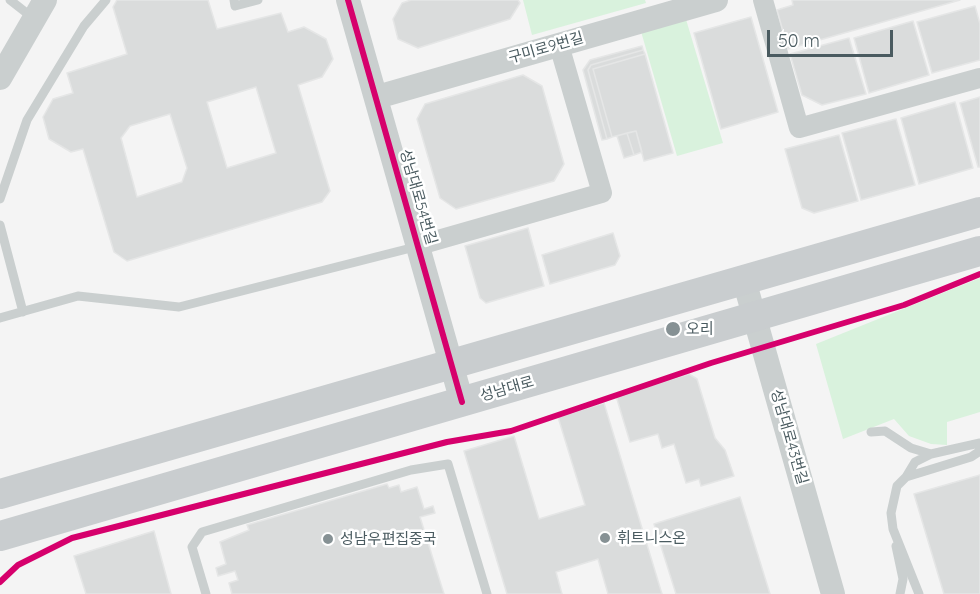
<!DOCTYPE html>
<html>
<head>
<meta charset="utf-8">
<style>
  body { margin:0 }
  #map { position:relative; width:980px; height:594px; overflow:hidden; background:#f4f4f4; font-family:Quicksand,sans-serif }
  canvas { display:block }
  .scale { position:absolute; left:767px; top:30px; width:126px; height:27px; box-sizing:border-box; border:3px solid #4a5b60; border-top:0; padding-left:8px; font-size:18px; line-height:21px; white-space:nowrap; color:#4a5b60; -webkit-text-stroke:4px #fff; paint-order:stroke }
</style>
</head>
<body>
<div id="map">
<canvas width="980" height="594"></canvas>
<div class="scale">50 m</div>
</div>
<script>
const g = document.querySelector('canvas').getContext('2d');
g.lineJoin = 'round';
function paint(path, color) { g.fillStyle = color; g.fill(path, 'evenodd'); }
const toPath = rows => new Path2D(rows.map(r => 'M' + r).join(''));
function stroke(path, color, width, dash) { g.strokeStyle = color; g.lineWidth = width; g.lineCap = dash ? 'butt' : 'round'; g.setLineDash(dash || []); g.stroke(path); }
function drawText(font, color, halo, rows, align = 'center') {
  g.font = font + ' Quicksand,"Noto Sans KR",sans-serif'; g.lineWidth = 5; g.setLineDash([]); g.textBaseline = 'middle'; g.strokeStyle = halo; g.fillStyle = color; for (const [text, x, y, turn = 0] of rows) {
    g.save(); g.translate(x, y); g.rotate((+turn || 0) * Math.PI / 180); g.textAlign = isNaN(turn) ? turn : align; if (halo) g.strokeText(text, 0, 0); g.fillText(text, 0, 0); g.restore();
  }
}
paint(toPath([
  [523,0,645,0,646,3,532,35],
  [685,16,723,143,677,156,640,28],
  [980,278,980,412,947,422,947,445,931,444,909,436,894,419,843,439,816,344]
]), '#d9f2dd');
const building = toPath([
  [117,0,208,0,217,29,281,13,288,32,304,27,326,39,333,59,322,77,298,85,330,191,322,202,127,261,114,252,83,149,71,152,49,139,43,117,53,99,73,93,67,73,127,54,113,7,117,0],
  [256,87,276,153,227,168,207,102,256,87],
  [170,114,187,168,182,182,137,197,121,138,130,126,170,114],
  [411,0,518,0,520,3,510,19,418,48,398,39,393,19,402,3,411,0],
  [792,0,960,0,788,49,777,10,793,5,792,0],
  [975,6,980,24,980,60,932,73,917,22,975,6],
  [751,17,778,112,721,129,694,33,751,17],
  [913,21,929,75,869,93,854,38,913,21],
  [849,38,866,94,822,105,802,95,790,54,849,38],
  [642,46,643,50,591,65,588,70,607,139,602,140,583,70,590,60,642,46],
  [643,50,645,54,593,69,612,137,607,139,588,70,591,65,643,50],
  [645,54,673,153,644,161,636,131,612,137,593,69,645,54],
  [523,75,542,86,564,164,554,181,456,209,440,198,417,119,425,104,523,75],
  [980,97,980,167,978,167,960,103,980,97],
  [955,102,973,168,919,184,901,118,955,102],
  [896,119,915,185,861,200,842,133,896,119],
  [636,131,642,152,634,155,627,133,636,131],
  [627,133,634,155,624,158,617,136,627,133],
  [839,135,858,201,814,213,802,208,785,149,839,135],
  [528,228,544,286,486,303,480,298,465,246,528,228],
  [613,233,620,256,615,265,550,284,542,255,613,233],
  [689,374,697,379,715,438,725,450,734,476,701,486,699,479,686,483,674,444,662,448,658,434,630,442,616,396,689,374],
  [604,403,662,594,608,594,598,559,556,572,562,594,507,594,464,451,514,436,539,519,585,505,558,417,604,403],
  [980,475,980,594,944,594,914,494,980,475],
  [387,484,389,488,399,485,401,492,417,487,424,509,433,506,435,513,420,517,444,594,232,594,229,583,238,580,235,571,218,576,216,568,226,564,220,542,249,530,247,525,387,484],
  [740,497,770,594,676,594,654,524,740,497],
  [154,531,171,594,86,594,74,556,154,531]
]);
paint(building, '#dadcdc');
stroke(building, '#e5e6e6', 1.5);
stroke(toPath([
  [10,0,33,18],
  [234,0,235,6,258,0],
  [0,199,27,120,84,26,106,0],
  [0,225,23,312],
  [0,318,78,296,179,307,415,247],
  [871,432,885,431,911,448,931,454,980,443],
  [906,477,915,462,931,454],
  [896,546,903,579,900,594],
  [206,594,192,547,202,532,411,470,448,464,487,594],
  [919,594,893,529,891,513,897,486,906,477,971,457,980,451]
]), '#cacfcf', 9);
stroke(toPath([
  [763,0,799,128,980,78],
  [420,245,602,193,559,45]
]), '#cacfcf', 20);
stroke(toPath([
  [348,0,462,402],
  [0,78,45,0],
  [377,97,716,0],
  [744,280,833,594]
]), '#cacfcf', 24);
stroke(toPath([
  [0,494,980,212],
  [0,536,980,251]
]), '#c9cdcf', 30);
stroke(toPath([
  [348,0,462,402],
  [0,582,18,565,72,538,447,442,511,431,711,363,904,305,980,274]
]), '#d6006c', 6);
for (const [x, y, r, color] of [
  [673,329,8,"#869194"],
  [605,538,6,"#869194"],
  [328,539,6,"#869194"]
]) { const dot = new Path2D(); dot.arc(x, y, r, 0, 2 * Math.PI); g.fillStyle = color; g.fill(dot); stroke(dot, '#fff', 2); }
drawText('15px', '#4a5b60', '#fff', [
  ["구미로9번길",546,48,-16],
  ["성남대로54번길",418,197,74],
  ["성남대로",507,389,-16],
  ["성남대로43번길",789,437,74]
]);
drawText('15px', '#4a5b60', '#fff', [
  ["오리",686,329],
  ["휘트니스온",617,538],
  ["성남우편집중국",340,539]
], 'left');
</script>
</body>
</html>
